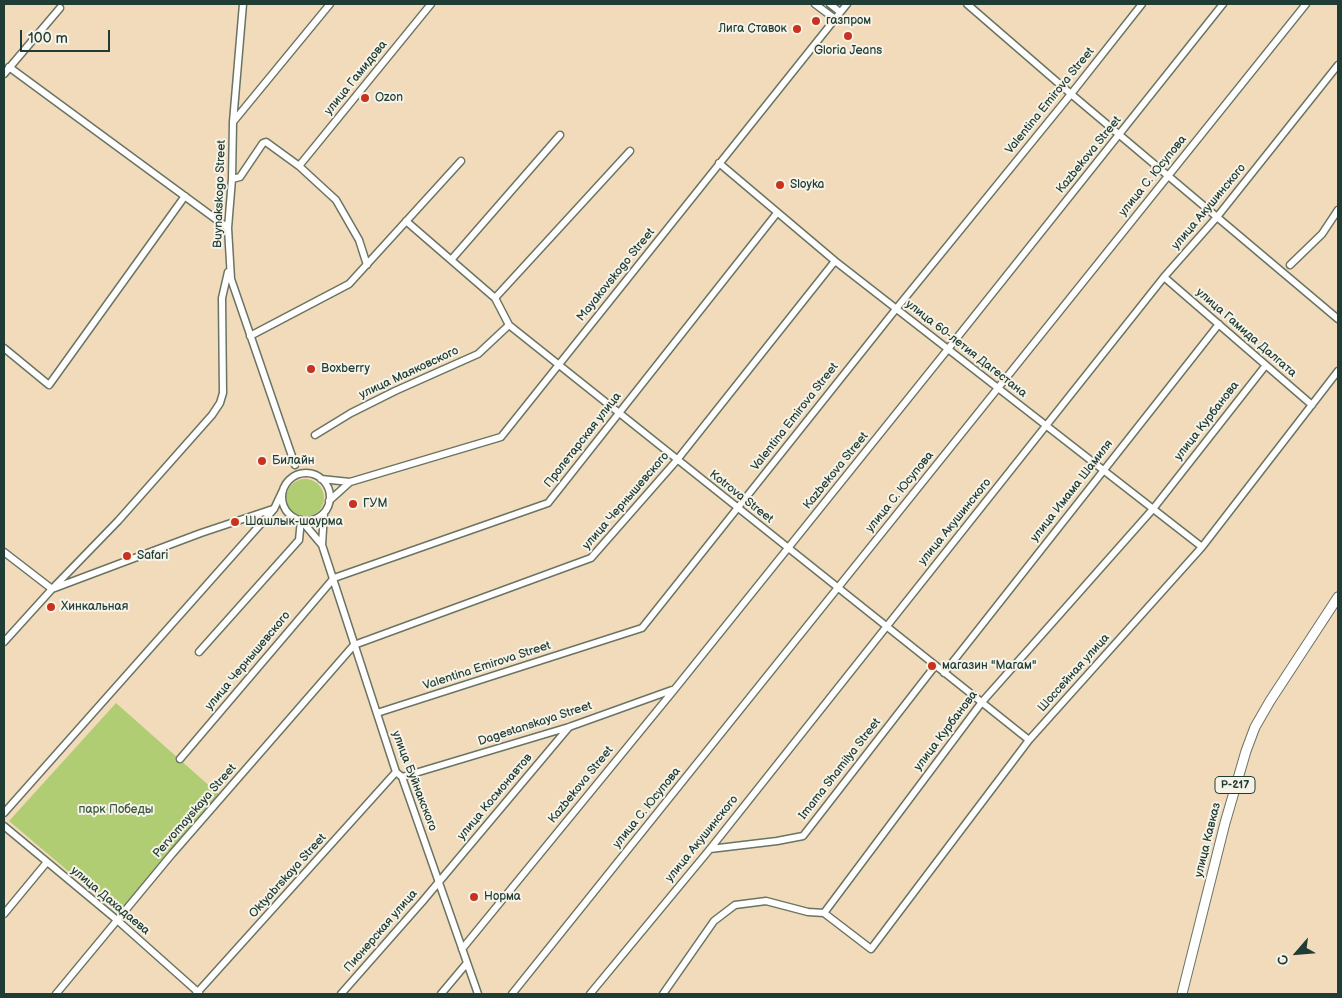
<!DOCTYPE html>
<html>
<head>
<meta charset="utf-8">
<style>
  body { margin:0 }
  #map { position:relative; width:1342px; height:998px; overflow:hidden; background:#f2dbbb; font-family:"Balsamiq Sans",sans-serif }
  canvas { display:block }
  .frame { position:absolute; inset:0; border:5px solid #1f3d34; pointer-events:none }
  .north { position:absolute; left:1272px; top:928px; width:50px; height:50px; -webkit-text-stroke:4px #f7f3e8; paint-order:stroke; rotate:243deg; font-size:14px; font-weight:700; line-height:20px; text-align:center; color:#1f3d34 }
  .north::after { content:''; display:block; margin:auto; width:18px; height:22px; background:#1f3d34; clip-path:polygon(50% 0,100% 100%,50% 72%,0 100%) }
  .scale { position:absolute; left:20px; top:30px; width:90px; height:22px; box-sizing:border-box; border:2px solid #1f3d34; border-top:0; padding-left:6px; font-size:15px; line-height:18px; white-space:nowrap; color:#1f3d34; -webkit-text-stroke:4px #f7f3e8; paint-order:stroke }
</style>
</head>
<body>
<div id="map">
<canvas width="1342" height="998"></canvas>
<div class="frame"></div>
<div class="north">С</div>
<div class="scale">100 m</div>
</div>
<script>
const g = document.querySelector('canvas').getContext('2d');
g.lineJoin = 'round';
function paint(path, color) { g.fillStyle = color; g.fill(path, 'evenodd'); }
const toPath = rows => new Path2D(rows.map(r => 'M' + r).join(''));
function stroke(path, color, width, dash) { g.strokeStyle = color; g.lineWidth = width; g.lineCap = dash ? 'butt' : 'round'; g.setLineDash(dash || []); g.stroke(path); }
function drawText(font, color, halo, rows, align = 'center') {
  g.font = font + ' "Balsamiq Sans",sans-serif'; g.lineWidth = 4; g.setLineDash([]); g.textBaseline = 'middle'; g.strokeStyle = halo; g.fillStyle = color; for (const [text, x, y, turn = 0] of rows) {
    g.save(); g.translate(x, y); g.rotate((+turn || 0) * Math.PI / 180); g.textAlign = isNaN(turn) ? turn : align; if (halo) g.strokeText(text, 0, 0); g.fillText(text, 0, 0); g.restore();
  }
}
paint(toPath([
  '286 498a19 19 0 1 1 38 0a19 19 0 1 1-38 0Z',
  [116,703,222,797,121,916,9,821]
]), '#b1cd74');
const minor = toPath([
  [243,4,233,122,232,179,228,228,231,279,295,465],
  [815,4,835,19],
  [830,4,840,12],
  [967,4,1071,94,1338,319],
  [9,67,228,228],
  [4,74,60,8],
  [233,122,330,4],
  [719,163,835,261,1202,547],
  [299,166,431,4],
  [232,179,240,177,263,143,266,142,299,166,336,200,359,240,367,265],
  [406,221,495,298,509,325,1029,740],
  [451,260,560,135],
  [1290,265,1322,234,1338,210],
  [1164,277,1312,405],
  [495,298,630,151],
  [250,336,349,284,461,161],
  [4,348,49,385,185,196],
  [315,435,351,413,395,391,478,354,509,325],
  '282 497a24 24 0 1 1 48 0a24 24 0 1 1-48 0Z',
  [321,479,350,482,329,501],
  [350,482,501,437,847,4],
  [301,520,322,545,396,772,402,777,478,994],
  [322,545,324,513],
  [4,552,52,589,118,521,212,415,220,403,223,393,222,298,228,272],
  [4,642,52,589,201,533,273,509],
  [199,652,299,540,301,520],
  [944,673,1219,324],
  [377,713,642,628,896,309,1071,94,1142,4],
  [180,759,334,578,548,503,777,213],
  [402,777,569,727,672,690],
  [4,813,274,509,283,490],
  [4,826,117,920,199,993],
  [710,849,777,841,803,836,935,666],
  [824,913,871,949,1029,740,1202,547,1338,371],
  [4,914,47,862],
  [462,949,674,690,948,349,1223,4],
  [56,994,172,854,354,645,591,558,677,460,835,261],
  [196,994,396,772],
  [341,994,422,902,569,727],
  [441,994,467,963],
  [512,994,1306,4],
  [590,994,710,849,1164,277,1217,217,1338,65],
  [663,994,714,921,735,905,766,901,808,912,824,913,982,702,1153,509,1266,365]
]);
const highway = toPath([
  [1182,994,1225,823,1246,751,1255,727,1270,701,1338,597]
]);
stroke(minor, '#697463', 9);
stroke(highway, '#697463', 11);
stroke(minor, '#fff', 6);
stroke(highway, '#fff', 9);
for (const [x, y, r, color] of [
  [816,21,5,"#c8321e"],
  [797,29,5,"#c8321e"],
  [848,36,5,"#c8321e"],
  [365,98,5,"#c8321e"],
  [780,185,5,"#c8321e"],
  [311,369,5,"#c8321e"],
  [262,461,5,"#c8321e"],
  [353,504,5,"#c8321e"],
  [235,522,5,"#c8321e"],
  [127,556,5,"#c8321e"],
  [51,607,5,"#c8321e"],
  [932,666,5,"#c8321e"],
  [474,897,5,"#c8321e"]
]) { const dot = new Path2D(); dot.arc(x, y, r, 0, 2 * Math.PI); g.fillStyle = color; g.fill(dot); stroke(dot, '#f7f3e8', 2); }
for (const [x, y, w] of [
  [1235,785,40]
]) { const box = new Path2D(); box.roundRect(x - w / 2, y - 8.5, w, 17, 4); g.fillStyle = '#f7f3e8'; g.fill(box); stroke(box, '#1f3d34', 1); }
drawText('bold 11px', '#1f3d34', null, [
  ["Р-217",1235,785]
]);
drawText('12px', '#1f3d34', '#f7f3e8', [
  ["газпром",826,21],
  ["Лига Ставок",787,29,"right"],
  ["Gloria Jeans",848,51,"center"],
  ["Ozon",375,98],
  ["Sloyka",790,185],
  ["Boxberry",321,369],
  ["Билайн",272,461],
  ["ГУМ",363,504],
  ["Шашлык-шаурма",245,522],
  ["Safari",137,556],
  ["Хинкальная",61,607],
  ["магазин \"Магам\"",942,666],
  ["Норма",484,897]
], 'left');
drawText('12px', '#1f3d34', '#f7f3e8', [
  ["улица Гамидова",356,78,-51],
  ["Valentina Emirova Street",1050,101,-51],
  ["Kazbekova Street",1089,155,-51],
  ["улица С. Юсупова",1153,176,-51],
  ["Buynakskogo Street",220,194,-88],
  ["улица Акушинского",1209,207,-50],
  ["Mayakovskogo Street",616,275,-51],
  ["улица Гамида Далгата",1246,333,41],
  ["улица 60-летия Дагестана",966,349,38],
  ["улица Маяковского",409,373,-25],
  ["Valentina Emirova Street",795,417,-52],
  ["улица Курбанова",1207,421,-52],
  ["Пролетарская улица",583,440,-52],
  ["Kazbekova Street",836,471,-51],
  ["улица Имама Шамиля",1072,491,-52],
  ["улица С. Юсупова",900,492,-51],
  ["Kotrova Street",741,497,38],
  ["улица Чернышевского",626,501,-49],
  ["улица Акушинского",955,522,-51],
  ["улица Чернышевского",248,661,-50],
  ["Valentina Emirova Street",487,666,-18],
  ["Шоссейная улица",1074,673,-48],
  ["Dagestanskaya Street",535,724,-18],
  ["улица Курбанова",946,731,-53],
  ["Imama Shamilya Street",840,769,-52],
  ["улица Буйнакского",414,781,69],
  ["Kazbekova Street",581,785,-51],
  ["улица Космонавтов",495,797,-50],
  ["улица С. Юсупова",647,808,-51],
  ["Pervomayskaya Street",195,811,-49],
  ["улица Акушинского",702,839,-51],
  ["улица Кавказ",1208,840,-76],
  ["Oktyabrskaya Street",288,876,-48],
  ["улица Дахадаева",110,901,40],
  ["Пионерская улица",381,931,-49]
]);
drawText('12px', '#3c5a41', '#f7f3e8', [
  ["парк Победы",116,810]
]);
</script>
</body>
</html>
